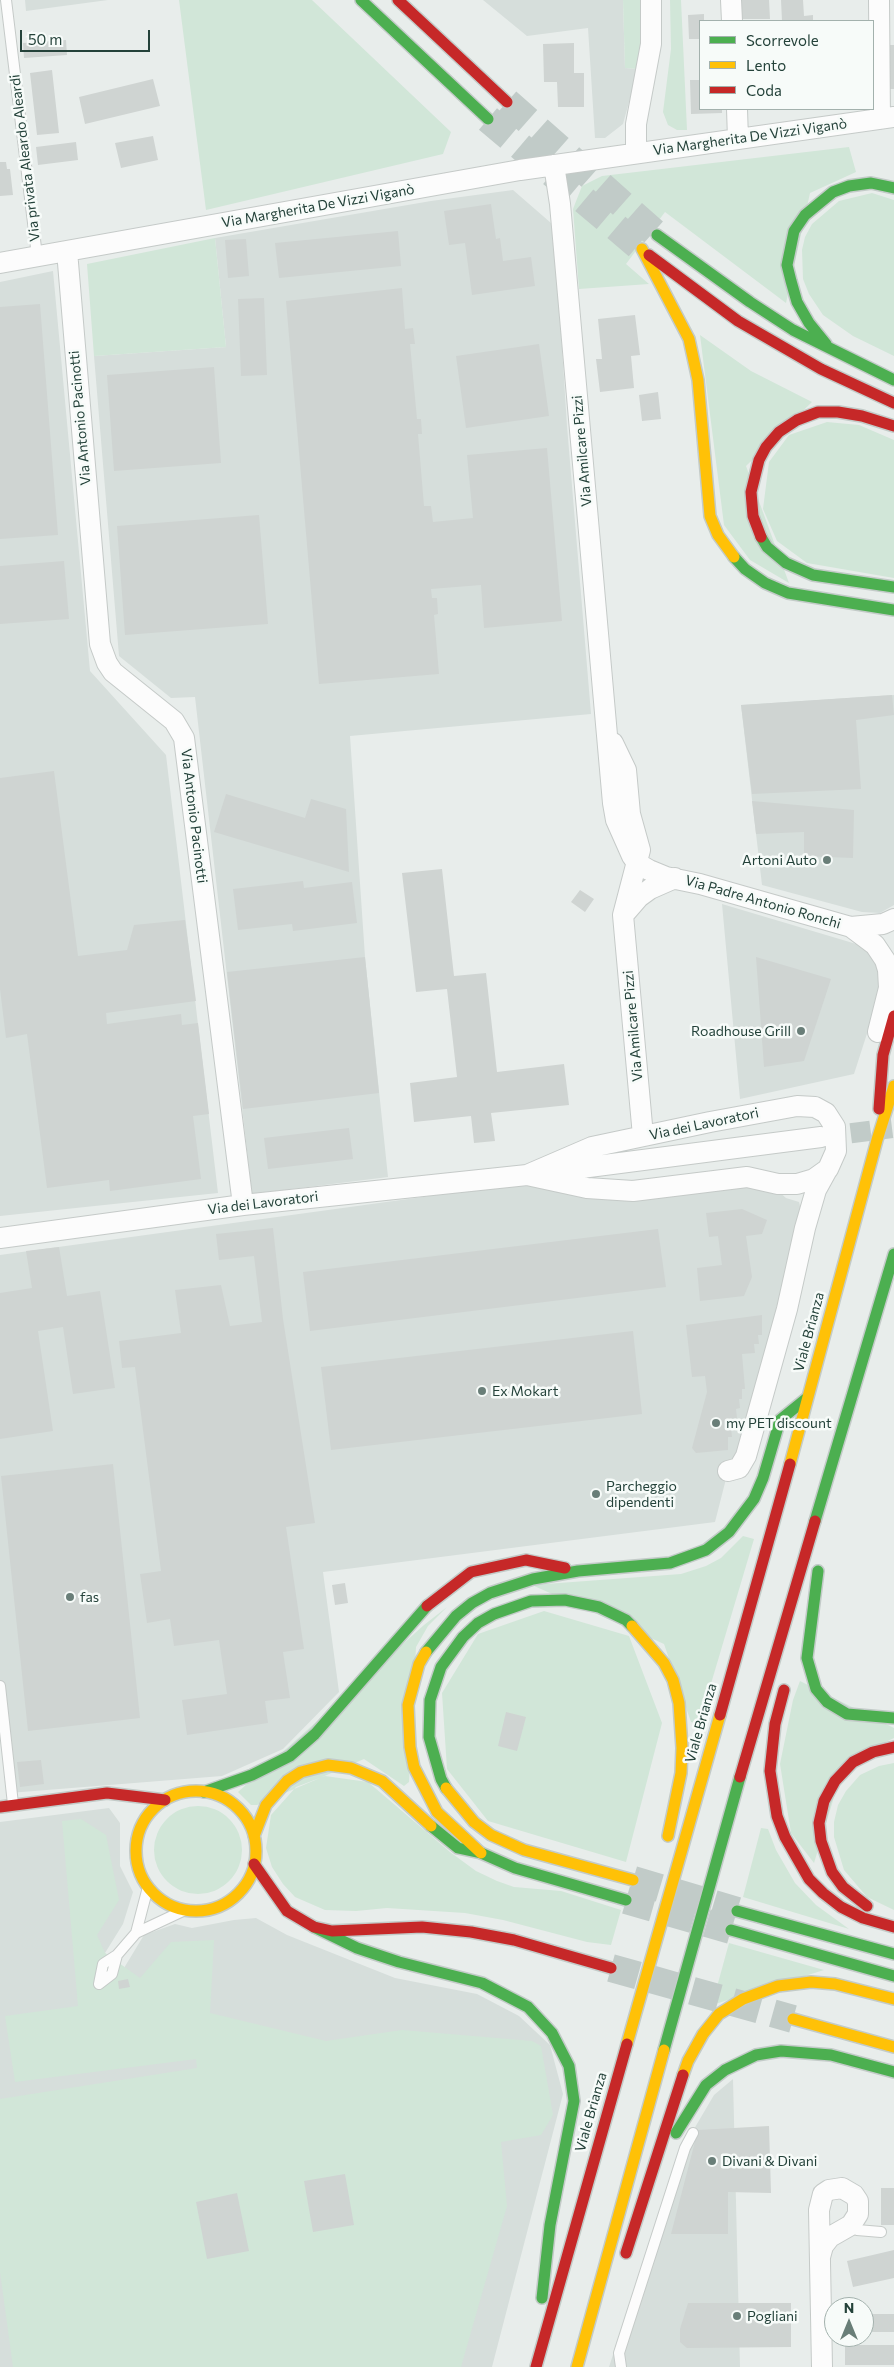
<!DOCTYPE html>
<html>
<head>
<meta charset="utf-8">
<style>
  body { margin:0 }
  #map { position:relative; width:894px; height:2367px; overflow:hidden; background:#e8edeb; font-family:Commissioner,sans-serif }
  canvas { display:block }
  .legend { position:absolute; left:699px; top:20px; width:175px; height:90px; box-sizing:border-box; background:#f7fbf9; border:1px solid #a3b1ad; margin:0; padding:6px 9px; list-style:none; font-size:15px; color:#24423a }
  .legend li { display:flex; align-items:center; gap:10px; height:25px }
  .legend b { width:25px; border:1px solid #a3b1ad }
  .north { position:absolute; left:824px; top:2297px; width:50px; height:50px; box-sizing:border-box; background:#f7fbf9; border:1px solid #a3b1ad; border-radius:50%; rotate:0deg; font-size:14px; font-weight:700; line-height:20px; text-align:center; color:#24423a }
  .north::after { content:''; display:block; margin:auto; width:18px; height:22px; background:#697e78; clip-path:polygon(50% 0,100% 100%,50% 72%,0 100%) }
  .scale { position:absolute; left:20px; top:30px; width:130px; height:22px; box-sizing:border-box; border:2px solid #24423a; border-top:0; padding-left:6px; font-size:15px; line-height:18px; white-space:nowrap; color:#24423a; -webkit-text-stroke:4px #f7fbf9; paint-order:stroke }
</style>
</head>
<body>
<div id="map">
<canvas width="894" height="2367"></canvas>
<ul class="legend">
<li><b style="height:6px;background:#4caf50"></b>Scorrevole</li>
<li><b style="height:6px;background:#ffc107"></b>Lento</li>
<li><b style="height:6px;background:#c62828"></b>Coda</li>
</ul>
<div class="north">N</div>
<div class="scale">50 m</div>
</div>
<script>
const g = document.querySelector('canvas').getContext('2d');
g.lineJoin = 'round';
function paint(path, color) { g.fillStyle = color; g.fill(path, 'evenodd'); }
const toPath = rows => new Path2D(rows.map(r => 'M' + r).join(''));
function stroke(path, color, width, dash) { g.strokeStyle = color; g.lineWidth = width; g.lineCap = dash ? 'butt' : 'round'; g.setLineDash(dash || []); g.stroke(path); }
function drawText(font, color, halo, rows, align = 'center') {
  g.font = font + ' Commissioner,sans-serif'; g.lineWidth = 5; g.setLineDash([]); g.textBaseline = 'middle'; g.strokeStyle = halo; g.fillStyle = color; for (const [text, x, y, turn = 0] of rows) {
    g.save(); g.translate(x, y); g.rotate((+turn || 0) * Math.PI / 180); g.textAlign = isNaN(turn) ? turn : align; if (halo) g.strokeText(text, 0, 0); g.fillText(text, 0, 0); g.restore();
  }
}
paint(toPath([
  [25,0,108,0,26,11],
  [483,0,623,0,625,68,638,69,623,124,605,138,595,138,588,28,527,36],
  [513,190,551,223,559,301,567,426,591,714,350,736,365,957,388,1177,252,1194,195,697,171,698,119,656,94,356,226,347,215,238,431,201],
  [53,271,90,671,166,755,218,1193,0,1216,0,282],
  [894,695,894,905,880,913,862,912,762,885,741,705],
  [722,904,863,946,878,965,882,987,854,1074,740,1099],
  [554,1179,586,1194,747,1181,775,1188,786,1198,799,1202,801,1210,783,1294,738,1456,728,1471,715,1522,323,1572,339,1692,283,1749,222,1776,9,1793,0,1725,0,1255],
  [109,1808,120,1823,120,1866,133,1892,123,1924,105,1953,124,1968,144,1935,175,1924,192,1928,234,1920,256,1918,287,1935,395,1978,477,1994,519,2016,550,2045,563,2094,492,2367,0,2367,0,1822],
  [733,2079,740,2367,609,2367,677,2158,714,2095]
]), '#d6dedb');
paint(toPath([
  [179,0,312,0,451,132,443,154,206,210],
  [623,0,645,0,645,41,638,69,625,68],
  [670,0,681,0,687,130,677,130,668,125,663,112,671,49],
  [849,147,856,172,810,193,786,303,665,212,626,264,649,284,579,289,573,209,582,186,602,176],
  [872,193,894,200,894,356,853,336,823,315,809,294,803,279,802,250,805,237,812,224,839,201],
  [215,238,226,347,94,356,87,264],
  [700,335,751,371,812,402,746,466,789,583,750,560,724,525],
  [827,422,859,425,894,440,894,578,807,563,777,541,763,509,769,462,789,435],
  [743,1536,754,1539,699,1724,691,1722,664,1644,532,1585,681,1574,706,1566,721,1558],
  [447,1607,428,1626,416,1647,409,1782,404,1786,364,1759,257,1805,251,1805,238,1792,424,1625],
  [544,1611,629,1636,662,1723,626,1862,488,1821,447,1769,442,1693,478,1634],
  [800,1681,894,1728,894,1738,845,1761,814,1863,791,1833,780,1764,793,1700],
  [894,1763,894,1910,867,1897,844,1870,834,1837,834,1822,838,1805,846,1791,860,1775,879,1766],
  [325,1776,368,1782,450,1852,476,1871,497,1881,514,1887,561,1891,621,1910,611,1945,587,1942,503,1920,465,1913,387,1908,356,1911,325,1910,295,1897,283,1884,272,1867,266,1848,271,1815,296,1787],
  '154 1850a44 44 0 1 1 88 0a44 44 0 1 1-88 0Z',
  [81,1819,106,1835,119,1900,97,1935,105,1953,140,1978,171,1942,214,1940,210,2013,326,2041,402,2030,532,2041,541,2046,553,2115,541,2135,501,2142,507,2206,461,2367,13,2367,0,2272,0,2099,197,2068,196,2059,15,2082,5,2016,78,2006,62,1821],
  [761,1828,768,1829,776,1850,795,1883,816,1905,849,1929,743,1897],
  [729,1943,824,1970,712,2005]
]), '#d1e6d8');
paint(toPath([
  [736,0,769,0,770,19,737,19],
  [781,0,803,0,804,16,813,15,813,21,782,21],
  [704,14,704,21,700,21,700,39,689,39,688,15],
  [66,40,67,55,24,58,23,43],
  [574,43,574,73,584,73,584,107,558,107,557,82,544,82,543,44],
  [884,45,894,45,894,89,886,89],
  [52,70,59,133,37,135,30,73],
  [153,79,160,106,85,124,79,97],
  [690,80,700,80,700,109,722,109,722,113,691,114],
  [153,136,158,160,121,168,115,143],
  [76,142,78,160,38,165,36,147],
  [0,162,6,162,7,169,10,169,13,195,0,196],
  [491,204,496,239,500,238,503,261,531,257,535,286,472,295,465,243,449,245,444,211],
  [398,231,401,266,279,278,275,243],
  [246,239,249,276,228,278,225,240],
  [402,288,405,329,413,328,415,344,410,344,417,419,421,419,422,434,418,434,424,506,431,506,433,522,473,518,467,455,547,448,562,621,484,628,481,585,431,589,432,598,437,598,438,614,434,615,439,674,319,684,286,301],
  [264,298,267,375,241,376,238,299],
  [40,304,58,535,0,539,0,307],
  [635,315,640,355,631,356,634,388,600,392,596,359,602,359,598,319],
  [539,344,549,416,466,428,456,356],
  [214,367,221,463,114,471,107,375],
  [658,392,661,419,642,421,639,395],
  [259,515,268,624,125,635,117,526],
  [64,561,69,619,0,624,0,566],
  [892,695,894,715,856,720,861,789,752,794,741,705],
  [54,771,78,956,127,950,134,925,185,920,196,1001,106,1013,107,1024,181,1014,182,1025,198,1023,209,1114,193,1116,201,1179,110,1191,109,1180,47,1188,27,1034,6,1038,0,989,0,778],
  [226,794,305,818,311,799,346,809,349,872,214,832],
  [752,801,854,810,853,858,804,856,804,832,756,834],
  [442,869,454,976,486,973,497,1072,564,1064,569,1105,491,1113,495,1141,474,1143,471,1116,414,1122,410,1083,457,1077,447,989,416,992,402,873],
  [303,881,304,888,352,882,357,923,293,931,292,924,238,930,233,889],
  [580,890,594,899,585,912,571,902],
  [365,957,379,1093,243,1109,227,972],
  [756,957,831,979,804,1061,764,1067],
  [349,1128,353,1159,268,1169,264,1138],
  [742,1209,767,1220,762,1234,746,1236,752,1277,744,1296,700,1301,697,1268,722,1265,718,1236,709,1237,706,1213],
  [273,1228,283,1319,315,1523,286,1527,304,1649,283,1652,290,1698,265,1701,268,1723,187,1735,182,1700,227,1694,219,1640,174,1646,170,1619,147,1623,140,1574,161,1571,135,1367,122,1368,119,1341,181,1333,175,1290,221,1285,230,1326,262,1322,254,1256,219,1260,216,1234],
  [658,1229,666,1287,310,1331,303,1272],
  [59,1247,67,1296,100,1291,115,1388,73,1394,63,1327,38,1331,53,1431,0,1439,0,1293,32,1288,26,1251],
  [762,1315,762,1335,758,1335,759,1344,754,1344,755,1353,742,1354,745,1389,742,1389,742,1399,739,1399,740,1408,736,1409,737,1418,733,1418,735,1427,731,1428,732,1437,728,1437,728,1450,696,1453,692,1448,707,1392,705,1376,692,1377,686,1325],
  [633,1331,642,1414,331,1450,321,1367],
  [113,1464,140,1718,28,1731,1,1476],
  [345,1583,348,1603,335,1605,332,1585],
  [506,1712,526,1717,517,1751,498,1746],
  [41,1760,44,1784,20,1787,17,1762],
  [128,1979,130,1987,119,1989,118,1981],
  [769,2126,771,2193,728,2192,728,2234,671,2234,698,2130],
  [345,2174,354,2225,313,2232,304,2181],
  [881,2188,894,2188,894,2225,881,2225],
  [237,2193,249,2251,207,2259,196,2202],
  [894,2250,894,2278,853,2287,847,2261],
  [688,2303,791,2303,791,2347,687,2348,680,2342,680,2329],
  [864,2314,894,2314,894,2332,864,2332],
  [845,2345,894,2345,894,2365,845,2365]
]), '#cfd4d2');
stroke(toPath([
  [821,1137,892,1128]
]), '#c1cbc8', 20, [20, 10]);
stroke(toPath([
  [611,1968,793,2019]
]), '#c1cbc8', 28, [28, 14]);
stroke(toPath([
  [507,102,657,235],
  [488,119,642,249],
  [633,1880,737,1911],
  [626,1900,731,1930]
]), '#c1cbc8', 28, [28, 14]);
const lane = toPath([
  [6,0,37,256],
  [0,1686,13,1804],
  [136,1933,185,1910],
  [99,1984,103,1964,117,1955,136,1933,148,1887],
  [99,1984,112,1974,117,1955],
  [851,2225,857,2230,881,2232],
  [621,2367,619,2353,685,2148,693,2133]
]);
const street = toPath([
  [731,0,732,21],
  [879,0,880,119],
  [737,109,738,139],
  [636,153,636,124,651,44,651,0],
  [554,165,560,204,613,803,616,820,632,856,637,863,649,870,666,877,700,884,851,927,875,945,885,960,888,970,889,988,878,1032],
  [67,251,100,644,107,663,113,672,174,721,184,738,243,1205],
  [0,263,520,170,894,117],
  [613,743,626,770,630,814,640,850,623,915,643,1136],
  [626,912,639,897,650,889,675,878],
  [851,927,883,924,894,919],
  [797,1106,815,1107,826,1113,835,1127,836,1151,828,1169,814,1179,797,1184,778,1184,747,1177,633,1191,587,1188,527,1175,592,1147,710,1122,797,1106],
  [0,1238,243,1205,527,1175,821,1137],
  [728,1471,739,1468,746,1456,787,1309,805,1228,816,1190,827,1170],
  [820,2257,823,2246,830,2237,851,2225,858,2214,858,2201,854,2195,842,2188,829,2190,823,2194,819,2210,822,2367]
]);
const fast = toPath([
  [361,0,488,119],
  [657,235,750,302,793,330,894,380],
  [826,344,809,323,797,302,791,281,787,265,794,231,805,215,833,192,849,186,871,183,894,188],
  [761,537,767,547,786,563,813,575,894,587],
  [734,557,745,569,765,583,788,593,894,610],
  [815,1521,894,1254],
  [818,1571,807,1658,816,1689,827,1702,847,1714,894,1718],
  [426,1652,456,1616,472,1603,490,1593,533,1579,578,1571,670,1563,706,1550,729,1532,754,1499,763,1478,780,1420,807,1398],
  [446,1788,441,1779,429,1737,430,1700,441,1667,463,1637,478,1623,494,1614,531,1601,565,1600,599,1607,626,1620,632,1626],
  [204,1792,252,1775,290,1756,315,1734,427,1606],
  [431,1826,458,1848,481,1853,515,1868,626,1900],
  [737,1911,894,1954],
  [314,1927,357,1948,399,1962,482,1983,528,2007,552,2033,569,2066,574,2101,550,2225,542,2298],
  [731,1930,894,1976],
  [664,2050,740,1777],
  [676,2133,706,2085,725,2070,756,2055,781,2051,831,2055,894,2072]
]);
const slow = toPath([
  [642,249,689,339,698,380,710,516,718,535,734,557],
  [790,1464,877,1140,894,1086],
  [632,1626,664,1663,673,1680,679,1703,682,1748,681,1773,668,1836],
  [426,1652,419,1664,408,1705,410,1747,414,1767,437,1812,481,1853],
  [446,1788,474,1822,491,1835,524,1850,633,1880],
  '136 1851a60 60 0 1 1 120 0a60 60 0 1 1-120 0Z',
  [254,1836,266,1805,287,1781,301,1772,328,1765,351,1768,382,1781,431,1826],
  [793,2019,894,2047],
  [627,2044,720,1715],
  [683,2075,688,2061,703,2034,719,2014,743,1999,778,1986,811,1982,835,1984,894,1999],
  [577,2367,664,2050]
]);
const jam = toPath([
  [398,0,507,102],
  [649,255,738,321,821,369,894,403],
  [761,537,753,516,751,492,759,460,766,447,779,432,797,420,818,412,838,412,862,416,894,426],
  [879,1109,883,1055,894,1016],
  [427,1606,471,1572,526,1560,565,1568],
  [784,1690,775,1724,770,1771,777,1816,785,1837,809,1879,823,1893,841,1907,863,1918,894,1927],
  [720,1715,790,1464],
  [740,1777,815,1521],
  [0,1807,107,1793,165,1800],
  [254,1864,287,1911,314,1927,332,1931,422,1927,471,1932,514,1940,611,1968],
  [867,1906,843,1887,832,1872,821,1841,819,1823,824,1801,835,1781,853,1762,873,1752,894,1747],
  [626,2253,683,2075],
  [536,2367,627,2044]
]);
stroke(lane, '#c5cac8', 12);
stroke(street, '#c5cac8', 22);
stroke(fast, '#c3cbc8', 14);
stroke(slow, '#c3cbc8', 14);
stroke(jam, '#c3cbc8', 14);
stroke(lane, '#fcfcfc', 10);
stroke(street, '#fcfcfc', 20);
stroke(fast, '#4caf50', 11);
stroke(slow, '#ffc107', 11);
stroke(jam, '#c62828', 11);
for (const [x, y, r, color] of [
  [827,860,5,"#697e78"],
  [801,1031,5,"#697e78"],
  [482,1391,5,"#697e78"],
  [716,1423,5,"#697e78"],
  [596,1494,5,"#697e78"],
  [70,1597,5,"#697e78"],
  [712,2161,5,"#697e78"],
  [737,2316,5,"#697e78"]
]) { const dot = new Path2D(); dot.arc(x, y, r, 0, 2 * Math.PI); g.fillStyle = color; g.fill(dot); stroke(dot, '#f7fbf9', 2); }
drawText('14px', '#24423a', '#f7fbf9', [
  ["Via Margherita De Vizzi Viganò",750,137,-8],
  ["Via privata Aleardo Aleardi",25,158,-97],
  ["Via Margherita De Vizzi Viganò",318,206,-10],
  ["Via Antonio Pacinotti",80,418,-95],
  ["Via Amilcare Pizzi",582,451,-95],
  ["Via Antonio Pacinotti",194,816,83],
  ["Via Padre Antonio Ronchi",763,902,16],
  ["Via Amilcare Pizzi",633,1026,-95],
  ["Via dei Lavoratori",704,1124,-12],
  ["Via dei Lavoratori",263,1203,-7],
  ["Viale Brianza",809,1332,-75],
  ["Viale Brianza",701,1723,-74],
  ["Viale Brianza",591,2112,-74]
]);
drawText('14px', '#24423a', '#f7fbf9', [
  ["Artoni Auto",817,860,"right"],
  ["Roadhouse Grill",791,1031,"right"],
  ["Ex Mokart",492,1391],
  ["my PET discount",726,1423],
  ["Parcheggio",606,1486],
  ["dipendenti",606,1502],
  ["fas",80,1597],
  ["Divani & Divani",722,2161],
  ["Pogliani",747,2316]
], 'left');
</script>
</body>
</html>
